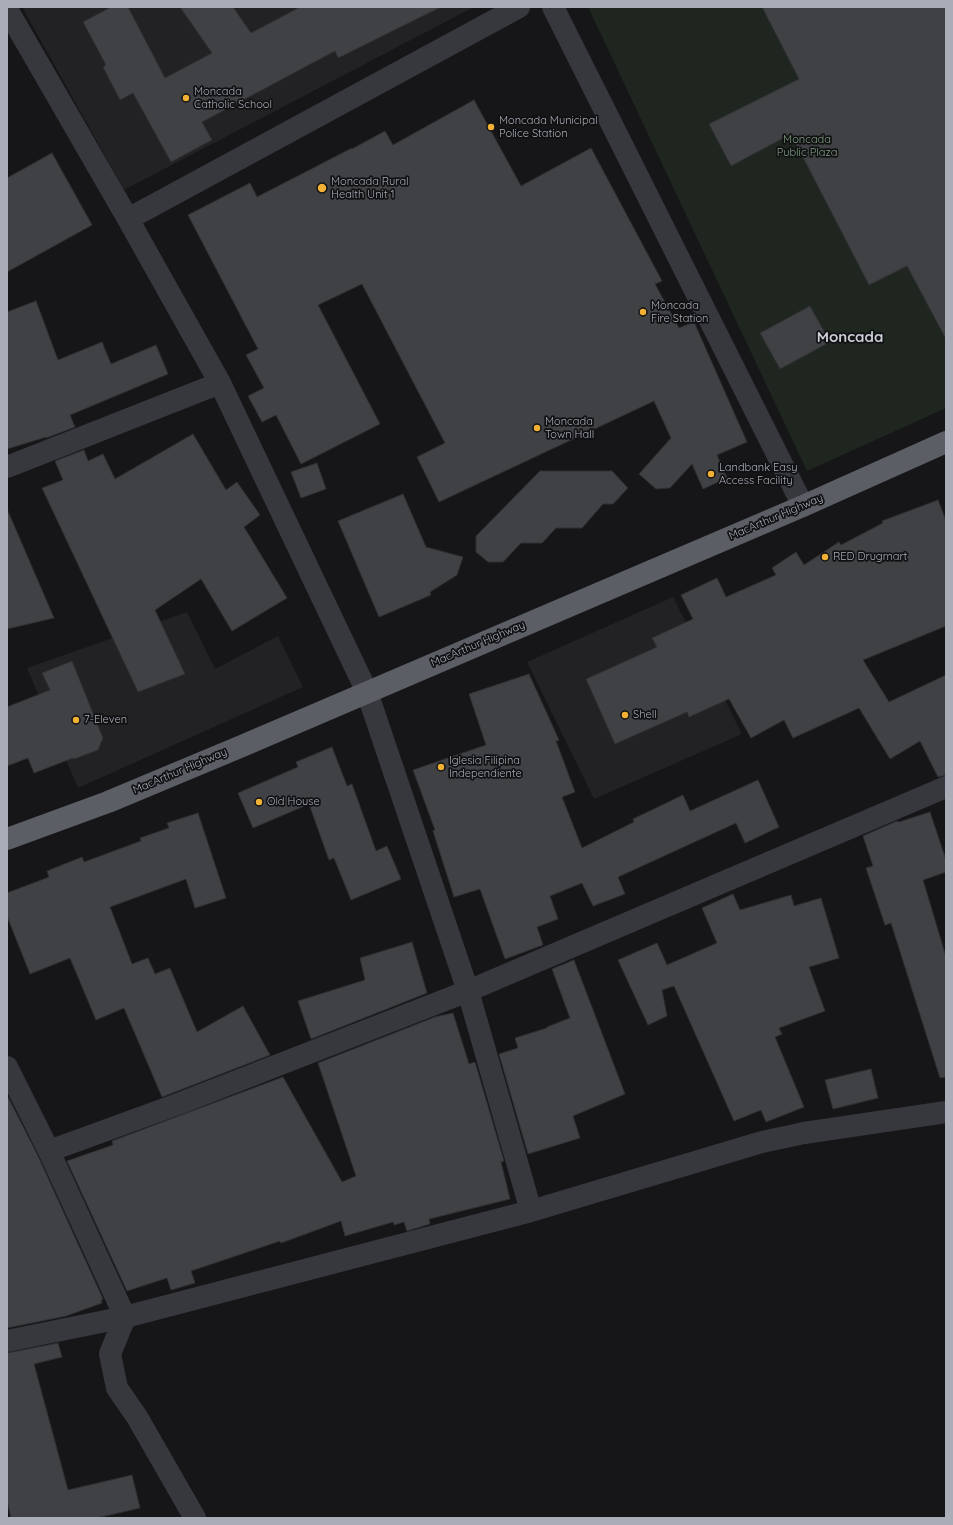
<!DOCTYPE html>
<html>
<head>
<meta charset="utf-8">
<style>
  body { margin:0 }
  #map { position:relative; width:953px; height:1525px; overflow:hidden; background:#161618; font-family:Quicksand,sans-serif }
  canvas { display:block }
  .frame { position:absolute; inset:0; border:8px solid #a8adb8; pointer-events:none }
</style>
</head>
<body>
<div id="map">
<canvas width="953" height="1525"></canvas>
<div class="frame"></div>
</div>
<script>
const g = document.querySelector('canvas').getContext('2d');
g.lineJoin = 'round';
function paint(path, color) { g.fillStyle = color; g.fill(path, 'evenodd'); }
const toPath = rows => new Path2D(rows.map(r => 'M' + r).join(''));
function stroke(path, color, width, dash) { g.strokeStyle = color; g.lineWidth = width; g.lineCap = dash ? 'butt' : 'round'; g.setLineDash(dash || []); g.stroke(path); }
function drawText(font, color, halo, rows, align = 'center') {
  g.font = font + ' Quicksand,sans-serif'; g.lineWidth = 3.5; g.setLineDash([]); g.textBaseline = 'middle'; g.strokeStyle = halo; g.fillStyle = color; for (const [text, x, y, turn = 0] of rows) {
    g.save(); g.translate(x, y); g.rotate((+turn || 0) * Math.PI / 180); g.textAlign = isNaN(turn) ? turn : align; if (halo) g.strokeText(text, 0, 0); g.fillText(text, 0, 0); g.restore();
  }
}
paint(toPath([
  [22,7,474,7,124,190],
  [673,597,742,734,594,799,527,662],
  [187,612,215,669,278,636,303,687,78,788,27,668]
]), '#222225');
paint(toPath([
  [588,7,946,7,946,408,807,471]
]), '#1e261f');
const building = toPath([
  [111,7,128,7,165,78,212,53,180,7,233,7,251,33,300,7,441,7,338,58,335,51,202,122,212,140,171,162,133,93,120,100,103,67,106,65,83,22,111,7],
  [762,7,946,7,946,339,907,266,869,285,791,134,731,166,709,124,799,79,762,7],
  [474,100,521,186,591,148,662,281,655,284,679,328,694,322,747,442,717,455,727,478,703,489,692,464,670,488,656,489,639,474,671,438,654,401,439,502,417,457,445,443,362,284,318,305,380,424,301,464,276,415,262,422,248,396,264,388,246,355,258,349,188,215,250,183,257,197,352,148,352,149,385,131,393,145,474,100],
  [52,153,92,225,7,272,7,178,52,153],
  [36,301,58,360,102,342,111,364,156,345,168,374,70,415,75,427,46,438,46,437,7,449,7,312,36,301],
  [810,306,830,342,780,369,760,333,810,306],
  [193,434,226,490,237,482,260,515,244,527,287,598,232,631,201,579,155,610,185,674,138,692,42,488,63,480,55,461,84,450,88,461,103,454,115,479,193,434],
  [317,463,326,489,301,498,291,472,317,463],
  [540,471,612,471,628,488,613,504,603,504,582,528,556,528,542,543,521,543,503,562,488,562,476,552,476,536,540,471],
  [403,494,426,547,463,557,457,575,430,592,431,595,379,617,338,521,403,494],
  [938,500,946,521,946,626,863,660,889,702,946,675,946,775,938,777,920,741,890,759,859,708,793,738,784,720,751,738,729,699,689,717,687,712,615,744,586,679,657,647,652,638,693,619,681,595,717,578,726,597,776,575,772,568,796,552,804,565,839,542,841,545,883,523,882,521,938,500],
  [7,509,54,618,7,629,7,509],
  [72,661,103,738,98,750,74,759,73,758,34,773,28,758,7,766,7,707,50,690,42,673,72,661],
  [529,674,559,740,556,741,575,792,562,797,582,848,634,822,633,819,683,795,690,811,758,780,779,827,745,843,736,823,618,877,625,894,593,906,582,883,550,896,558,919,537,927,543,945,505,959,480,889,454,897,433,831,435,830,413,770,486,745,469,694,529,674],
  [332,747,347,786,352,784,376,851,387,846,401,879,351,900,334,858,329,860,309,804,253,828,238,793,298,767,296,762,332,747],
  [930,812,946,860,946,872,923,880,946,957,946,1077,940,1078,891,923,885,925,866,868,873,866,863,836,897,821,899,822,930,812],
  [198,813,226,898,195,908,186,879,110,907,132,964,148,958,155,974,170,968,197,1032,243,1006,270,1055,162,1097,124,1008,96,1020,70,958,30,974,7,916,7,893,49,877,47,871,82,857,84,862,141,841,140,838,169,828,167,823,198,813],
  [733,894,740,910,791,895,794,906,821,898,839,958,809,967,825,1011,779,1028,782,1034,775,1037,804,1107,766,1122,761,1110,734,1121,674,986,662,990,667,1016,648,1025,618,960,657,943,667,965,717,943,702,908,733,894],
  [412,942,427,993,311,1039,298,1001,365,980,360,958,412,942],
  [574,960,625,1094,573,1116,580,1138,528,1154,499,1054,518,1048,515,1038,547,1028,547,1027,570,1018,552,969,574,960],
  [453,1013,469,1064,475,1062,504,1161,501,1162,510,1199,429,1219,430,1224,407,1231,404,1222,394,1225,393,1222,345,1236,341,1221,281,1243,280,1241,191,1271,195,1283,171,1290,167,1278,127,1291,67,1161,113,1145,112,1141,283,1077,342,1182,356,1176,318,1063,435,1017,453,1013],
  [871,1069,878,1098,833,1109,825,1080,871,1069],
  [7,1095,38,1156,103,1299,101,1300,102,1303,66,1316,7,1328,7,1095],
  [58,1343,62,1357,34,1364,68,1490,132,1475,140,1508,97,1518,11,1518,7,1501,7,1353,58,1343]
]);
paint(building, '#404145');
stroke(building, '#303034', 1);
stroke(toPath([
  [553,7,803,506],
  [128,219,519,7],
  [7,467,220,383],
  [7,1067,49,1151,125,1317,110,1354,117,1388,137,1417,195,1518],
  [49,1151,178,1104,468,991,946,787],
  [531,1211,762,1142,804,1133,946,1112],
  [7,1341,125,1317,531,1211,468,991,367,692]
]), '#37383d', 22);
stroke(toPath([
  [7,9,128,219,220,383,367,692]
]), '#37383d', 22);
stroke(toPath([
  [7,839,108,802,242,746,803,506,946,442]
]), '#5b5e65', 22);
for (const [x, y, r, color] of [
  [186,98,4,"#f2b134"],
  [491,127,4,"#f2b134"],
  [322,188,5,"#f2b134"],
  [643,312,4,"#f2b134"],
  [537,428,4,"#f2b134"],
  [711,474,4,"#f2b134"],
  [825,557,4,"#f2b134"],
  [625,715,4,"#f2b134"],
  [76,720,4,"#f2b134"],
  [441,767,4,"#f2b134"],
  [259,802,4,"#f2b134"]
]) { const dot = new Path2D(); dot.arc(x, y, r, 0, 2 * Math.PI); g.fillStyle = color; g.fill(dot); stroke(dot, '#111113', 1.5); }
drawText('11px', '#a8adb8', '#111113', [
  ["Moncada",194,92],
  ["Catholic School",194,105],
  ["Moncada Municipal",499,121],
  ["Police Station",499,134],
  ["Moncada Rural",331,182],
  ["Health Unit 1",331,195],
  ["Moncada",651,306],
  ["Fire Station",651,319],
  ["Moncada",545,422],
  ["Town Hall",545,435],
  ["Landbank Easy",719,468],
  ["Access Facility",719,481],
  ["RED Drugmart",833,557],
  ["Shell",633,715],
  ["7-Eleven",84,720],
  ["Iglesia Filipina",449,761],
  ["Independiente",449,774],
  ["Old House",267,802]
], 'left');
drawText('11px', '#7fa381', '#111113', [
  ["Moncada",807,140],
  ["Public Plaza",807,153]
]);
drawText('11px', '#a8adb8', '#111113', [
  ["MacArthur Highway",776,517,-23],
  ["MacArthur Highway",478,644,-23],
  ["MacArthur Highway",180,771,-23]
]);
drawText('bold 15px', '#c9ccd4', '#111113', [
  ["Moncada",850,337]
]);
</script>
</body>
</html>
